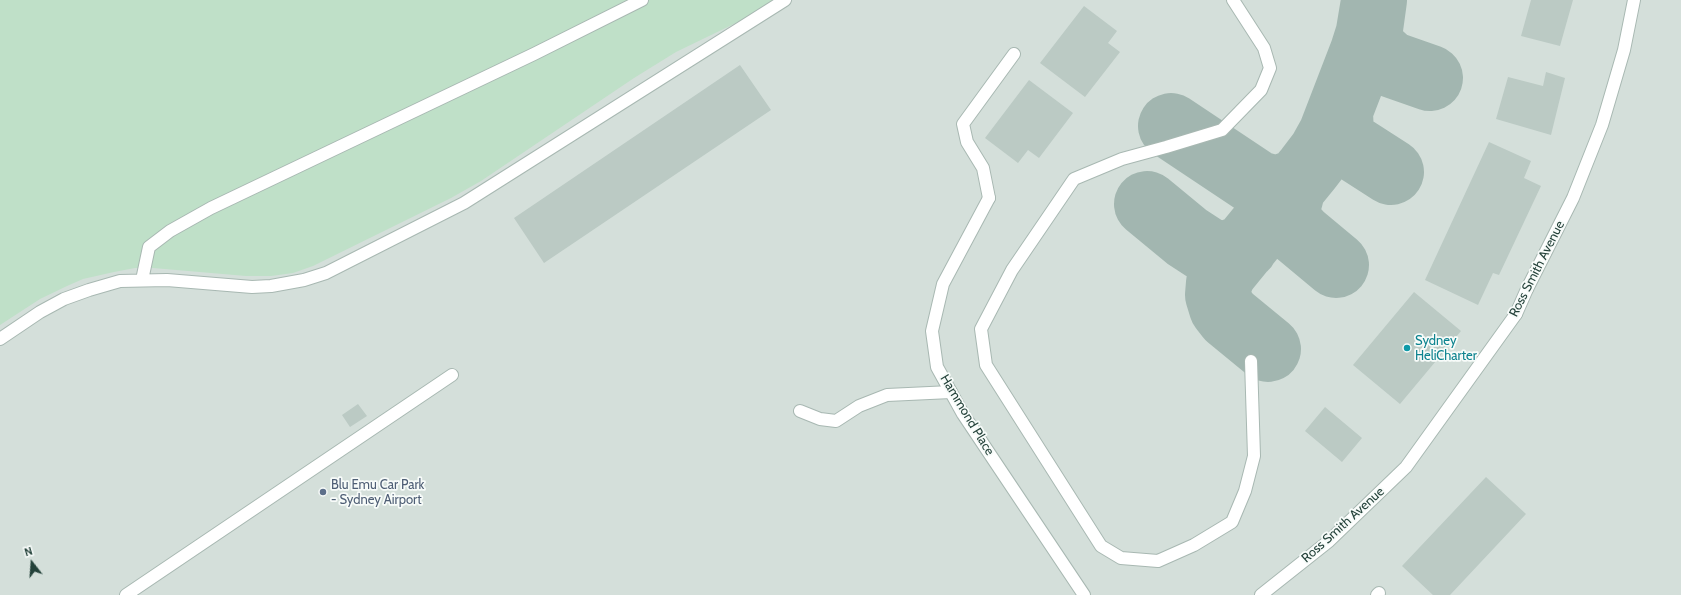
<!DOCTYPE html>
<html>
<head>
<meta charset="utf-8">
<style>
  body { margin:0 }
  #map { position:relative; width:1681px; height:595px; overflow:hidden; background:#e6efeb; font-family:Cabin,sans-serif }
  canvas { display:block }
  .north { position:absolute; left:12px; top:543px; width:40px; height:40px; -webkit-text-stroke:3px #f7fbf9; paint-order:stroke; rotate:343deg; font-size:11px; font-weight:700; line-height:16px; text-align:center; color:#24423a }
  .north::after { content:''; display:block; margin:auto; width:14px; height:18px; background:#24423a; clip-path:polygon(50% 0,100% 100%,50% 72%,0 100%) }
</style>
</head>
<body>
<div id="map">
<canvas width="1681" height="595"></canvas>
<div class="north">N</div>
</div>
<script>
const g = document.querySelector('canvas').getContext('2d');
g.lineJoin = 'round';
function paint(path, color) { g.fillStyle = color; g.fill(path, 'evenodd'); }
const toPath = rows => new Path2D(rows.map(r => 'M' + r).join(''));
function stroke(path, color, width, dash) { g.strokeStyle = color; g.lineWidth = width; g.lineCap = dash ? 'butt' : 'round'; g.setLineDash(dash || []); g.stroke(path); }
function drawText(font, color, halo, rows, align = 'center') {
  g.font = font + ' Cabin,sans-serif'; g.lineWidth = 3.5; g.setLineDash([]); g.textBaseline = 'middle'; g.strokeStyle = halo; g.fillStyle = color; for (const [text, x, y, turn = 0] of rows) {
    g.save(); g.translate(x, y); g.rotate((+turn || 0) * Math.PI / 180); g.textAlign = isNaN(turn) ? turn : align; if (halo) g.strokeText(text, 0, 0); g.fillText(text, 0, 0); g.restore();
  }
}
paint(toPath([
  [0,0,1681,0,1681,595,0,595]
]), '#d4dfda');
paint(toPath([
  [0,0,779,0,738,22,676,52,634,78,481,181,451,198,313,266,293,273,271,276,246,276,153,268,135,268,114,272,83,279,67,286,40,299,0,325]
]), '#bfe0c8');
stroke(toPath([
  [1373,7,1369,31,1373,47,1379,54,1390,64,1430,78],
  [1340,114,1341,132,1344,139,1349,145,1391,172],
  [1171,126,1258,184,1277,189,1298,181],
  [1293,187,1288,206,1288,214,1292,226,1300,235,1336,265],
  [1147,204,1187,237,1210,252,1219,254,1228,253,1245,247],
  [1268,349,1229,317,1222,308,1218,295,1219,283,1224,272,1308,169,1321,152,1331,134,1363,51,1370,29,1374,0]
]), '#a2b6b0', 66);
paint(toPath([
  [1531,0,1573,0,1560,46,1521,36],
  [1084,6,1117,31,1108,43,1120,52,1085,97,1040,63],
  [740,65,771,110,544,263,514,218],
  [1546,72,1565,78,1551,135,1496,119,1508,77,1543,86],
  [1029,80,1073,113,1039,158,1028,150,1018,163,985,138],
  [1489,142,1531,161,1524,178,1541,186,1499,275,1493,273,1478,305,1425,280],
  [1414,292,1461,331,1400,404,1353,365],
  [358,404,367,416,350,427,342,415],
  [1325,407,1362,438,1342,462,1305,431],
  [1486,477,1526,514,1450,595,1433,595,1402,566]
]), '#bbcac4');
const lane = toPath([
  [1233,0,1264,48,1270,68,1261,90,1222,130,1166,147,1122,159,1074,179,1012,270,981,329,986,365,1101,546,1121,558,1158,561,1194,545,1232,522,1245,491,1254,456,1251,361],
  [989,198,983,168,967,142,963,124,1014,54],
  [142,280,149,247,170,231,211,208,534,54,642,0],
  [1527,289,1573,198,1602,125,1624,50,1634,0],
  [0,339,40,312,64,299,89,290,120,281,167,280,252,287,271,286,304,280,326,273,464,203,785,0],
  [800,411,820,419,836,421,859,406,887,395,951,392],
  [126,595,452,375],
  [1261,595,1329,541,1406,467,1516,314],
  [1377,595,1379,593]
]);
const street = toPath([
  [989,198,943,284,932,331,937,367,963,414,1084,595],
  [1516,314,1527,289]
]);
stroke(lane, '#a8b8b2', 14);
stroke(street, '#a8b8b2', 14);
stroke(lane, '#fff', 12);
stroke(street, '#fff', 12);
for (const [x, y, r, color] of [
  [1407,348,4,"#0f9aa8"],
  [323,492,4,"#5c6f8a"]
]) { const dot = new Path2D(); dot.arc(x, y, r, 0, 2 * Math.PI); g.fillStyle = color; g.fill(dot); stroke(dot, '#f7fbf9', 1.5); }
drawText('13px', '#24423a', '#f7fbf9', [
  ["Ross Smith Avenue",1537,269,-63],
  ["Hammond Place",967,415,59],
  ["Ross Smith Avenue",1343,525,-42]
]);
drawText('13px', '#0d838f', '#f7fbf9', [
  ["Sydney",1415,341],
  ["HeliCharter",1415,356]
], 'left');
drawText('13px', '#4e5e75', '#f7fbf9', [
  ["Blu Emu Car Park",331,485],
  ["- Sydney Airport",331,500]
], 'left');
</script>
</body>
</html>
